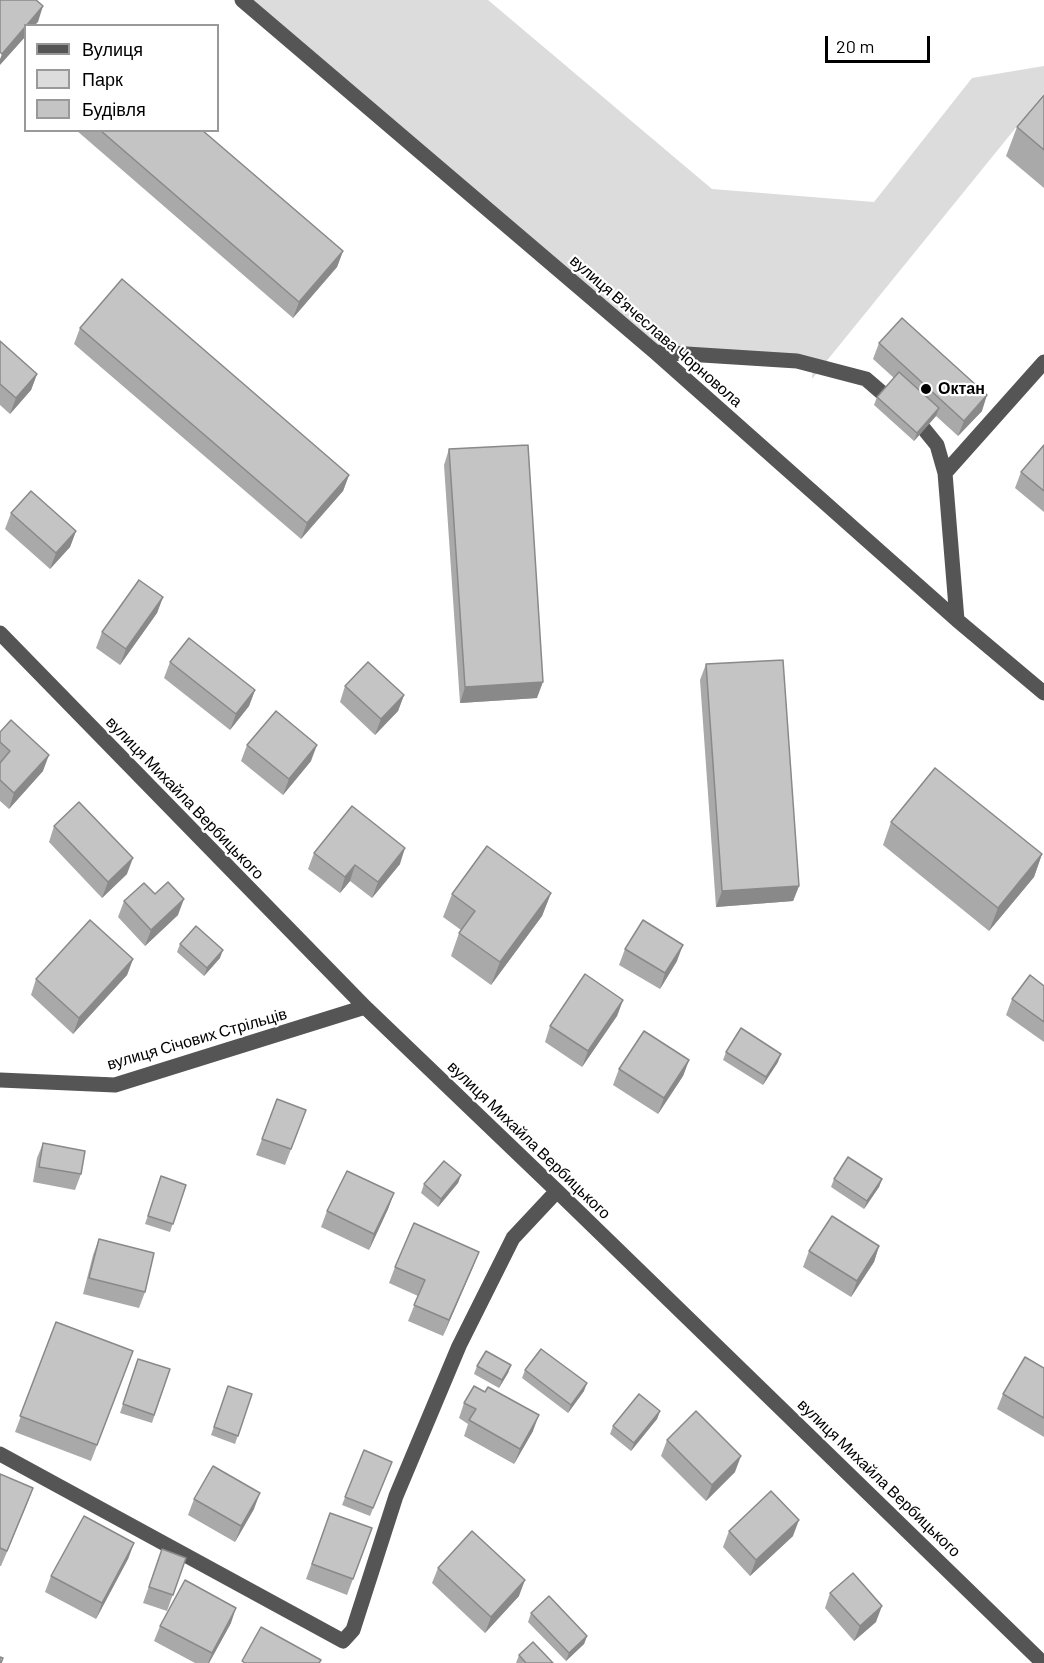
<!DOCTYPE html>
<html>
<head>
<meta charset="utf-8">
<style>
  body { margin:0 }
  #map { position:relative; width:1044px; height:1663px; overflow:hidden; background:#fff; font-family:Barlow,sans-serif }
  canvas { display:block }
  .legend { position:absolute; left:24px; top:24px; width:195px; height:108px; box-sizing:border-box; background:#fff; border:2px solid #999; margin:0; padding:8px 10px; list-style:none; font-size:18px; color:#000 }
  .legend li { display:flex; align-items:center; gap:12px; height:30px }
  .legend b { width:30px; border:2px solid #999 }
  .scale { position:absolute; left:825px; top:36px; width:105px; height:27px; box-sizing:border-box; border:3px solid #000; border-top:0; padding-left:8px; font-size:18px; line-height:21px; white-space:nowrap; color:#000; -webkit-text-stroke:4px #fff; paint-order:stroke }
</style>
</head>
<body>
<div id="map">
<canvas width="1044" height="1663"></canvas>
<ul class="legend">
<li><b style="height:8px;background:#555"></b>Вулиця</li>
<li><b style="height:16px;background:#dcdcdc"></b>Парк</li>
<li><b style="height:16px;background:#c4c4c4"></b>Будівля</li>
</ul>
<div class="scale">20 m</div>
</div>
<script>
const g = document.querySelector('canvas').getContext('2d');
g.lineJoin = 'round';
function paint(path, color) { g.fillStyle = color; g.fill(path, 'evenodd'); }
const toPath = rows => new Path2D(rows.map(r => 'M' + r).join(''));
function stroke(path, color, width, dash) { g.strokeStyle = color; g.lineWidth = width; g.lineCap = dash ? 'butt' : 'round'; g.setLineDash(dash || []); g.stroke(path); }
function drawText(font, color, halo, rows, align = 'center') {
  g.font = font + ' Barlow,sans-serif'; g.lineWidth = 4.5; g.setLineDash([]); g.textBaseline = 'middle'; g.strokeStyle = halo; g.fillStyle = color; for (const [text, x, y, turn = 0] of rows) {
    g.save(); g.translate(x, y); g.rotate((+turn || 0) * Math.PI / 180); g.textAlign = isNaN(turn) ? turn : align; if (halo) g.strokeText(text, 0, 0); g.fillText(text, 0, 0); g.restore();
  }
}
paint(toPath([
  [242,0,488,0,712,189,874,202,972,78,1044,66,1044,93,812,379,813,365,655,352]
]), '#dcdcdc');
stroke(toPath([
  [242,0,655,352,957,620,1044,693],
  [655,352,797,361,866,379,924,429,937,445,945,473,957,620],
  [945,473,1044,362],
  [0,633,365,1007,557,1191,1043,1663],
  [0,1080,115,1085,365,1007],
  [0,1454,343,1641,353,1630,396,1496,459,1346,513,1238,557,1191]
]), '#555', 15);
paint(toPath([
  [1044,95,1044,188,1006,156,1017,127],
  [76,130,202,130,343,251,337,267,293,318],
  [80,328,349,475,343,491,301,539,74,344],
  [0,341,37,374,31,390,10,414,0,405],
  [879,343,982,411,958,436,936,416,914,441,874,405,877,397,894,378,873,359],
  [1044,445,1044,512,1015,488,1021,472],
  [449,449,537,698,460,703,444,465],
  [11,513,76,531,70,547,50,569,5,529],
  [163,597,157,613,120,665,96,648,102,632],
  [170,662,255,690,249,706,230,730,164,678],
  [706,664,799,886,793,901,716,907,700,680],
  [345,686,404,695,398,711,375,735,340,702],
  [0,732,43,771,9,809,0,801],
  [247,745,311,761,283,795,241,761],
  [891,822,1042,854,1034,877,989,931,883,845],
  [54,826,127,874,102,898,49,842],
  [314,853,400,864,372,898,350,881,340,893,308,869],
  [551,893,542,916,491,985,451,956,459,933,461,930,443,917,452,894],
  [155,894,178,915,145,946,118,917,124,901],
  [180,944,220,958,204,976,177,952],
  [625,949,677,961,660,989,619,965],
  [133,959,127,975,73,1034,31,995,36,979],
  [1044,986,1044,1042,1006,1015,1012,999],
  [623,1000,617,1016,582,1067,545,1042,550,1026],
  [726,1052,778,1062,763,1085,723,1060],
  [689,1060,683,1076,658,1114,613,1085,619,1069],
  [277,1099,306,1110,285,1165,256,1155],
  [43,1143,81,1174,75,1190,33,1182,37,1158],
  [461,1175,458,1183,438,1207,421,1193,424,1184],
  [161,1176,186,1185,170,1232,145,1224],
  [834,1179,882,1179,879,1187,864,1209,831,1187],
  [394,1193,388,1209,369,1250,321,1227,327,1211],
  [99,1239,145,1292,139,1308,83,1294,93,1255],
  [879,1246,874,1262,851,1297,803,1267,809,1251],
  [479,1252,473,1267,443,1336,408,1321,418,1296,389,1283,395,1267],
  [56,1322,133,1351,91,1461,15,1432],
  [138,1359,170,1369,152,1423,120,1413],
  [511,1365,508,1373,499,1388,474,1374,477,1366],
  [1044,1368,1044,1437,997,1409,1003,1394],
  [525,1370,584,1391,568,1413,522,1378],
  [228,1386,252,1394,235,1444,211,1435],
  [464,1403,533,1431,514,1464,464,1436,468,1424,459,1418],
  [660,1411,657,1419,631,1451,610,1434,613,1426],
  [667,1440,735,1472,706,1501,661,1456],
  [364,1450,392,1462,370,1516,342,1505],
  [0,1474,33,1488,1,1566,0,1566],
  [194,1499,254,1509,235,1542,188,1515],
  [330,1513,372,1528,347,1595,306,1579],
  [729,1531,793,1536,750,1576,723,1547],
  [134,1543,128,1559,96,1619,45,1592,51,1576],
  [162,1549,186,1558,167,1611,143,1603],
  [438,1568,519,1596,485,1633,432,1583],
  [830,1593,876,1622,854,1641,825,1608],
  [531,1613,587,1636,584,1644,566,1661,528,1622],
  [231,1623,209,1663,195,1663,154,1641,160,1626],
  [519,1655,553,1663,516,1663]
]), '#a9a9a9');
paint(toPath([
  [43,6,38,22,34,26,26,26],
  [26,26,26,36,0,65,0,59,2,54],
  [343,251,337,267,293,318,299,302],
  [37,374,31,390,10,414,16,398],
  [987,395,982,411,958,436,964,421],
  [939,408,936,416,914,441,917,433],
  [349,475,343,491,301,539,307,523],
  [76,531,70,547,50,569,56,553],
  [163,597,157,613,120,665,126,649],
  [543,682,537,698,460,703,465,687],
  [255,690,249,706,230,730,236,714],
  [404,695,398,711,375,735,381,719],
  [317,745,311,761,283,795,289,779],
  [49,755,43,771,9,809,14,793],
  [405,848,400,864,372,898,378,882],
  [1042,854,1034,877,989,931,998,908],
  [133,858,127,874,102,898,108,882],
  [355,865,350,881,340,893,345,877],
  [799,886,793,901,716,907,722,891],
  [551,893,542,916,491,985,500,962],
  [184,899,178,915,145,946,151,930],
  [683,945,677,961,660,989,665,973],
  [223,950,220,958,204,976,207,968],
  [133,959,127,975,73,1034,79,1018],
  [623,1000,617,1016,582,1067,588,1051],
  [781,1054,778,1062,763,1085,766,1077],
  [689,1060,683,1076,658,1114,664,1098],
  [461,1175,458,1183,438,1207,441,1199],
  [882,1179,879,1187,864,1209,867,1201],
  [394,1193,388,1209,369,1250,374,1234],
  [879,1246,874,1262,851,1297,857,1281],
  [479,1252,473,1267,443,1336,449,1320],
  [511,1365,508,1373,499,1388,502,1380],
  [587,1383,584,1391,568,1413,571,1405],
  [660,1411,657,1419,631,1451,634,1443],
  [539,1415,533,1431,514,1464,520,1449],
  [741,1456,735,1472,706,1501,712,1485],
  [33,1488,27,1504,1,1566,7,1551],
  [260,1493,254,1509,235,1542,241,1526],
  [799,1520,793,1536,750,1576,756,1560],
  [134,1543,128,1559,96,1619,102,1603],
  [525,1580,519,1596,485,1633,491,1617],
  [882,1606,876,1622,854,1641,860,1626],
  [236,1608,231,1623,209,1663,208,1663,212,1653],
  [587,1636,584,1644,566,1661,569,1653]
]), '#898989');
const building = toPath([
  [0,0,36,0,43,6,2,54,0,52,0,0],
  [1044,95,1044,150,1017,127,1044,95],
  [100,130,202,130,343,251,299,302,100,130],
  [122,279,349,475,307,523,80,328,122,279],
  [902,318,987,395,964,421,879,343,902,318],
  [0,341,37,374,16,398,0,384,0,341],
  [899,372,939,408,917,433,877,397,899,372],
  [528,445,543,682,465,687,449,449,528,445],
  [1044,445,1044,491,1021,472,1044,445],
  [31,491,76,531,56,553,11,513,31,491],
  [139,580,163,597,126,649,102,632,139,580],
  [189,638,255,690,236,714,170,662,189,638],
  [783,660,799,886,722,891,706,664,783,660],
  [368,662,404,695,381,719,345,686,368,662],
  [276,711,317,745,289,779,247,745,276,711],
  [11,720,49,755,14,793,0,780,0,763,10,751,0,742,0,732,11,720],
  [935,768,1042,854,998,908,891,822,935,768],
  [79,802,133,858,108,882,54,826,79,802],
  [352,806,405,848,378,882,355,865,345,877,314,853,352,806],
  [487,846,551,893,500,962,459,933,475,911,452,894,487,846],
  [168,882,184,899,151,930,124,901,144,883,155,894,168,882],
  [90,920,133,959,79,1018,36,979,90,920],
  [643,920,683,945,665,973,625,949,643,920],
  [196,926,223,950,207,968,180,944,196,926],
  [585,974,623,1000,588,1051,550,1026,585,974],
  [1030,975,1044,986,1044,1022,1012,999,1030,975],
  [741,1028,781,1054,766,1077,726,1052,741,1028],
  [644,1031,689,1060,664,1098,619,1069,644,1031],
  [277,1099,306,1110,291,1149,262,1139,277,1099],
  [43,1143,85,1151,81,1174,39,1167,43,1143],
  [848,1157,882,1179,867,1201,834,1179,848,1157],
  [444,1161,461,1175,441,1199,424,1184,444,1161],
  [347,1171,394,1193,374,1234,327,1211,347,1171],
  [161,1176,186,1185,173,1224,148,1216,161,1176],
  [832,1216,879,1246,857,1281,809,1251,832,1216],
  [414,1223,479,1252,449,1320,414,1305,425,1280,395,1267,414,1223],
  [99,1239,154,1253,145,1292,89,1278,99,1239],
  [56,1322,133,1351,97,1445,20,1416,56,1322],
  [541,1349,587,1383,571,1405,525,1370,541,1349],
  [486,1351,511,1365,502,1380,477,1366,486,1351],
  [1025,1357,1044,1368,1044,1418,1003,1394,1025,1357],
  [138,1359,170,1369,154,1415,123,1404,138,1359],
  [228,1386,252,1394,238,1436,214,1427,228,1386],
  [474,1386,485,1392,488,1387,539,1415,520,1449,469,1420,476,1409,464,1403,474,1386],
  [639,1394,660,1411,634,1443,613,1426,639,1394],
  [696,1411,741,1456,712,1485,667,1440,696,1411],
  [364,1450,392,1462,373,1508,345,1497,364,1450],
  [213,1466,260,1493,241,1526,194,1499,213,1466],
  [0,1474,33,1488,7,1551,0,1548,0,1474],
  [771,1491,799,1520,756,1560,729,1531,771,1491],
  [330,1513,372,1528,353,1579,312,1564,330,1513],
  [84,1516,134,1543,102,1603,51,1576,84,1516],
  [472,1531,525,1580,491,1617,438,1568,472,1531],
  [162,1549,186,1558,173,1595,149,1587,162,1549],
  [853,1573,882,1606,860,1626,830,1593,853,1573],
  [185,1580,236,1608,212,1653,160,1626,185,1580],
  [549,1596,587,1636,569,1653,531,1613,549,1596],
  [261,1627,321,1660,319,1663,245,1663,242,1661,261,1627],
  [533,1642,553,1663,526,1663,519,1655,533,1642],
  [0,1657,3,1658,1,1663,0,1663,0,1657]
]);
paint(building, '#c4c4c4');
stroke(building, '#898989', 1.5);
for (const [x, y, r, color] of [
  [926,389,6,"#000"]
]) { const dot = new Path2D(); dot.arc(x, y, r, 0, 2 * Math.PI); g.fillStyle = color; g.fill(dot); stroke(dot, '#fff', 2); }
drawText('16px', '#000', '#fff', [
  ["вулиця В'ячеслава Чорновола",656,331,41],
  ["вулиця Михайла Вербицького",185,798,46],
  ["вулиця Січових Стрільців",197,1039,-16],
  ["вулиця Михайла Вербицького",529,1140,44],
  ["вулиця Михайла Вербицького",879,1478,44]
]);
drawText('bold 16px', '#000', '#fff', [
  ["Октан",938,389]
], 'left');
</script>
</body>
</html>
